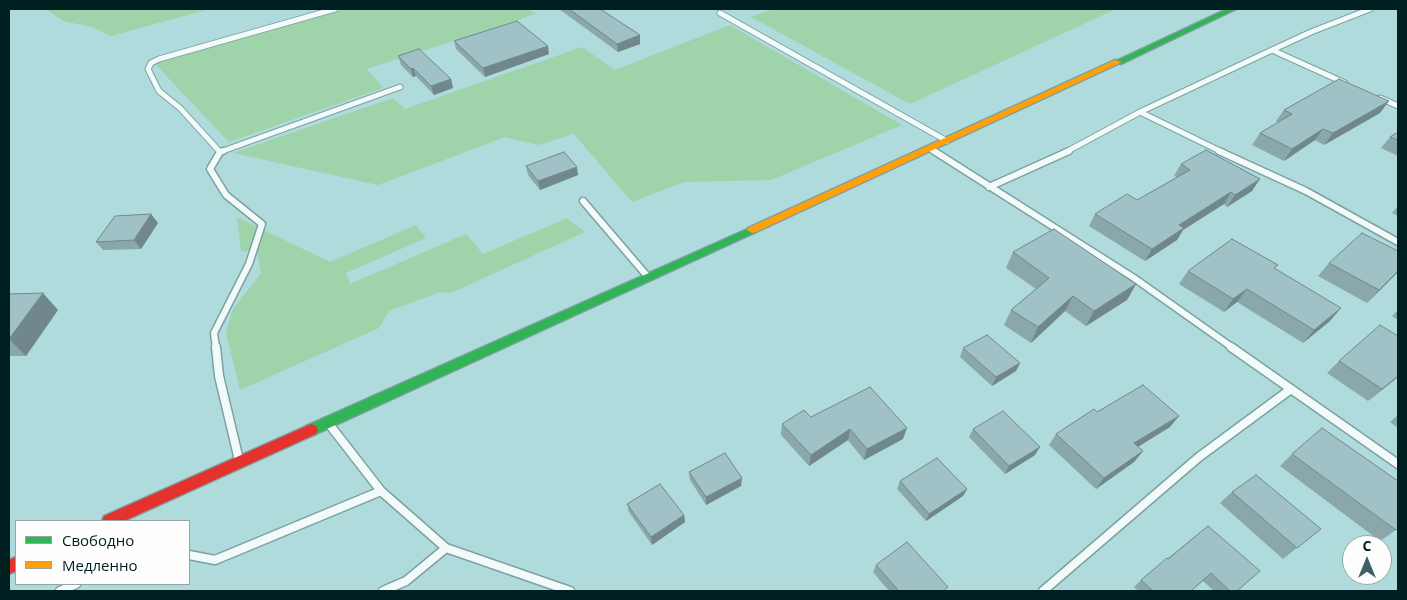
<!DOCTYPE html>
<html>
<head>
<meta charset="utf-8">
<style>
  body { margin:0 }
  #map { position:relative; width:1407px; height:600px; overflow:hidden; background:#afdbdc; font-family:"Open Sans",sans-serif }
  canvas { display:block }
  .frame { position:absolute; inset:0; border:10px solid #001f21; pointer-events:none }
  .legend { position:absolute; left:15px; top:520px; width:175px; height:65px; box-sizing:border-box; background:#fefefe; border:1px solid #98a5a6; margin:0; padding:6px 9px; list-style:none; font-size:15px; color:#001f21 }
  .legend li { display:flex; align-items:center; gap:10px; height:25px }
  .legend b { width:25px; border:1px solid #98a5a6 }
  .north { position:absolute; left:1342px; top:535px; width:50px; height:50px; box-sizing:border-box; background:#fefefe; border:1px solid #98a5a6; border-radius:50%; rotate:0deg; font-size:14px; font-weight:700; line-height:20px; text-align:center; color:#001f21 }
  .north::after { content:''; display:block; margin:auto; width:18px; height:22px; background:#3d6162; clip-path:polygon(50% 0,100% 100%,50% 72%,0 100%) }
</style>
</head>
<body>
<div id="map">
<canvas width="1407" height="600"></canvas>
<div class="frame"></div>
<ul class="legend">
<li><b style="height:6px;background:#30b455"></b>Свободно</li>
<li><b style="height:6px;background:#ff9f0a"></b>Медленно</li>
</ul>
<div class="north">С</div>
</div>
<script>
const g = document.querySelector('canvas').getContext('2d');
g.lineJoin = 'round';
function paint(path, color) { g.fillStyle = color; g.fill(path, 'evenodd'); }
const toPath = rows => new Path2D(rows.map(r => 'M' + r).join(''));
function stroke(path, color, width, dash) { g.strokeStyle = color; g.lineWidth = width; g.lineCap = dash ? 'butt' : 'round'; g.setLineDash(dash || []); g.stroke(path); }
paint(toPath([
  [46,9,209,9,111,36,92,27,63,21],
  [346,9,529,9,536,14,367,69,383,88,229,142,154,63],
  [773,9,1116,9,910,104,751,17],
  [730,25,902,125,771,180,684,182,632,202,574,134,538,145,505,137,378,185,233,153,393,98,405,109,582,47,615,70],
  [237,217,330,262,416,225,426,238,346,273,350,284,466,234,483,254,567,218,585,232,451,293,440,292,389,311,379,328,240,390,226,333,232,311,261,273,257,252,241,251]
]), '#9fd3a9');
const laneFar2 = toPath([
  [720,13,947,141],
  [1272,50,1311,32,1370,9],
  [1380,98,1398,106],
  [1140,112,1272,50,1345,83],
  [931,149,936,152],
  [220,152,180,108,159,91,148,69,151,63,159,59,335,9],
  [220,152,400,87],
  [1066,152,1140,112,1222,152]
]);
const laneFar1 = toPath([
  [934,151,1134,278,1233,348],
  [1219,151,1306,191,1398,242],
  [989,187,1069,151],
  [583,201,648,277],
  [216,348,214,333,249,264,262,224,226,195,210,169,220,152,223,151]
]);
const lane = toPath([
  [216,347,219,376,239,460],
  [1231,347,1398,464],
  [381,491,446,548,406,581,383,591],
  [446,548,570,591],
  [189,555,215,560,381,491,329,424],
  [60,591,76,584],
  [1043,591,1199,457,1291,389]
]);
const fast = toPath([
  [1227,9,1236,9,1121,64,1114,62,1227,9],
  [752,227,757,230,756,232,316,434,311,436,306,434,304,430,306,426,752,227]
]);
const slow = toPath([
  [1115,60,1122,62,756,232,752,233,747,230,748,228,1115,60]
]);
const jam = toPath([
  [311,424,316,426,318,430,316,434,124,521,102,521,104,516,311,424],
  [16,557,16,571,9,574,9,560,16,557]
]);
stroke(laneFar2, '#7ca1a2', 7);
stroke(laneFar1, '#7ca1a2', 9);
stroke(lane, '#7ca1a2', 11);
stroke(fast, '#7ca1a2', 3);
stroke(slow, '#7ca1a2', 3);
stroke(jam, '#7ca1a2', 3);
stroke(laneFar2, '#f3fafa', 5);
stroke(laneFar1, '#f3fafa', 6);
stroke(lane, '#f3fafa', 8);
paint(fast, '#30b455');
paint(slow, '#ff9f0a');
paint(jam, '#e5322d');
paint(toPath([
  [559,9,600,9,640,35,640,44,618,52],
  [454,41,549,54,485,77,456,49],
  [398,56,451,79,453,88,434,95,416,76,413,77,401,65],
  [1284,110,1380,113,1324,145,1315,140,1284,161,1252,145,1260,133,1278,122,1276,121],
  [1398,132,1398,156,1381,148,1390,137],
  [1181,164,1252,191,1227,207,1224,204,1183,230,1177,240,1145,261,1089,226,1095,214,1137,200,1177,177,1174,176],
  [526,166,578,175,540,190,528,175],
  [1398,206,1398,216,1392,213],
  [158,223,141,249,103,250,96,242],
  [1013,252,1136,284,1127,300,1086,326,1065,311,1031,343,1004,325,1011,310,1036,289,1006,268],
  [1329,263,1398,272,1367,303,1318,276],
  [1275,269,1330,321,1303,343,1237,302,1224,312,1179,284,1188,271],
  [9,294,58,310,26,356,9,356],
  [1398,310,1398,320,1392,316],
  [1398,336,1398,377,1368,401,1327,373,1339,361],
  [963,348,1020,363,1016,371,992,386,960,357],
  [1097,412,1170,427,1138,447,1143,451,1134,462,1096,489,1049,445,1056,434],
  [1398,415,1398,428,1390,422],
  [811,417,903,439,864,460,848,440,809,466,781,435,782,424],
  [973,429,1035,455,1005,474,969,437],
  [1292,454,1396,530,1380,541,1280,466],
  [689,472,741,486,706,505,690,480],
  [900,481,967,489,963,496,926,521,897,489],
  [1232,492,1321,529,1283,559,1220,503],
  [627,504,684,515,685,522,652,545,629,512],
  [1208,526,1237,591,1214,591,1203,581,1191,591,1138,591,1134,587,1141,580],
  [876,565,946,591,889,591,873,572]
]), '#8aa7ab');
paint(toPath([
  [640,35,640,44,618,52,617,44],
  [548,46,549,54,485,77,483,68],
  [413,68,416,76,413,77,411,69],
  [451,79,453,88,434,95,431,86],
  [1389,101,1380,113,1324,145,1333,133],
  [1323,129,1315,140,1284,161,1292,149],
  [577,167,578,175,540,190,538,181],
  [1260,179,1252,191,1227,207,1235,195],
  [1231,192,1224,204,1183,230,1177,240,1145,261,1152,249,1179,225],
  [151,214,158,223,141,249,134,240],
  [1398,271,1398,272,1367,303,1379,290],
  [1136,284,1127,300,1086,326,1094,311],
  [1247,289,1237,302,1224,312,1233,299],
  [43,293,58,310,26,356,9,339],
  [1073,296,1065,311,1031,343,1038,327],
  [1341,308,1330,321,1303,343,1314,330],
  [1020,363,1016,371,992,386,996,377],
  [1398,376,1398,377,1368,401,1382,389],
  [1179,416,1170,427,1126,454,1134,443],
  [907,428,903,439,864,460,867,449],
  [850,429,848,440,809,466,811,455],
  [1040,447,1035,455,1005,474,1009,466],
  [1143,451,1134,462,1096,489,1104,478],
  [742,478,741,486,706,505,706,497],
  [967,489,963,496,926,521,929,514],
  [684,515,685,522,652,545,651,537]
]), '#70888b');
const building = toPath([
  [569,9,600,9,640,35,617,44,569,9],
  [517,21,548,46,483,68,454,41,517,21],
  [419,49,451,79,431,86,413,68,411,69,398,56,419,49],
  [1339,79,1389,101,1333,133,1323,129,1292,149,1260,133,1292,114,1284,110,1339,79],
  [1398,132,1398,140,1390,137,1398,132],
  [1206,150,1260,179,1235,195,1231,192,1179,225,1184,228,1152,249,1095,214,1127,194,1137,200,1190,170,1181,164,1206,150],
  [564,152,577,167,538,181,526,166,564,152],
  [151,214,134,240,96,242,115,216,151,214],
  [1054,229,1136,284,1094,311,1073,296,1038,327,1011,310,1049,278,1013,252,1054,229],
  [1362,233,1398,251,1398,271,1379,290,1329,263,1362,233],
  [1232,239,1278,265,1274,268,1341,308,1314,330,1247,289,1233,299,1188,271,1232,239],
  [43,293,9,339,9,294,43,293],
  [1380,325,1398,336,1398,376,1382,389,1339,361,1380,325],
  [987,335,1020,363,996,377,963,348,987,335],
  [1143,385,1179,416,1134,443,1143,451,1104,478,1056,434,1094,409,1097,412,1143,385],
  [870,387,907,428,867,449,850,429,811,455,782,424,804,410,811,417,870,387],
  [1003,411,1040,447,1009,466,973,429,1003,411],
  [1322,428,1398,481,1398,528,1396,530,1292,454,1322,428],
  [725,453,742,478,706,497,689,472,725,453],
  [937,458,967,489,929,514,900,481,937,458],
  [1256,475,1321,529,1297,548,1232,492,1256,475],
  [660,484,684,515,651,537,627,504,660,484],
  [1208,526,1260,571,1237,591,1230,591,1211,573,1191,591,1153,591,1141,580,1167,558,1168,559,1208,526],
  [907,542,948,587,943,591,899,591,876,565,907,542]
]);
paint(building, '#a0c2c7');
stroke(building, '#70888b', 1);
</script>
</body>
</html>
